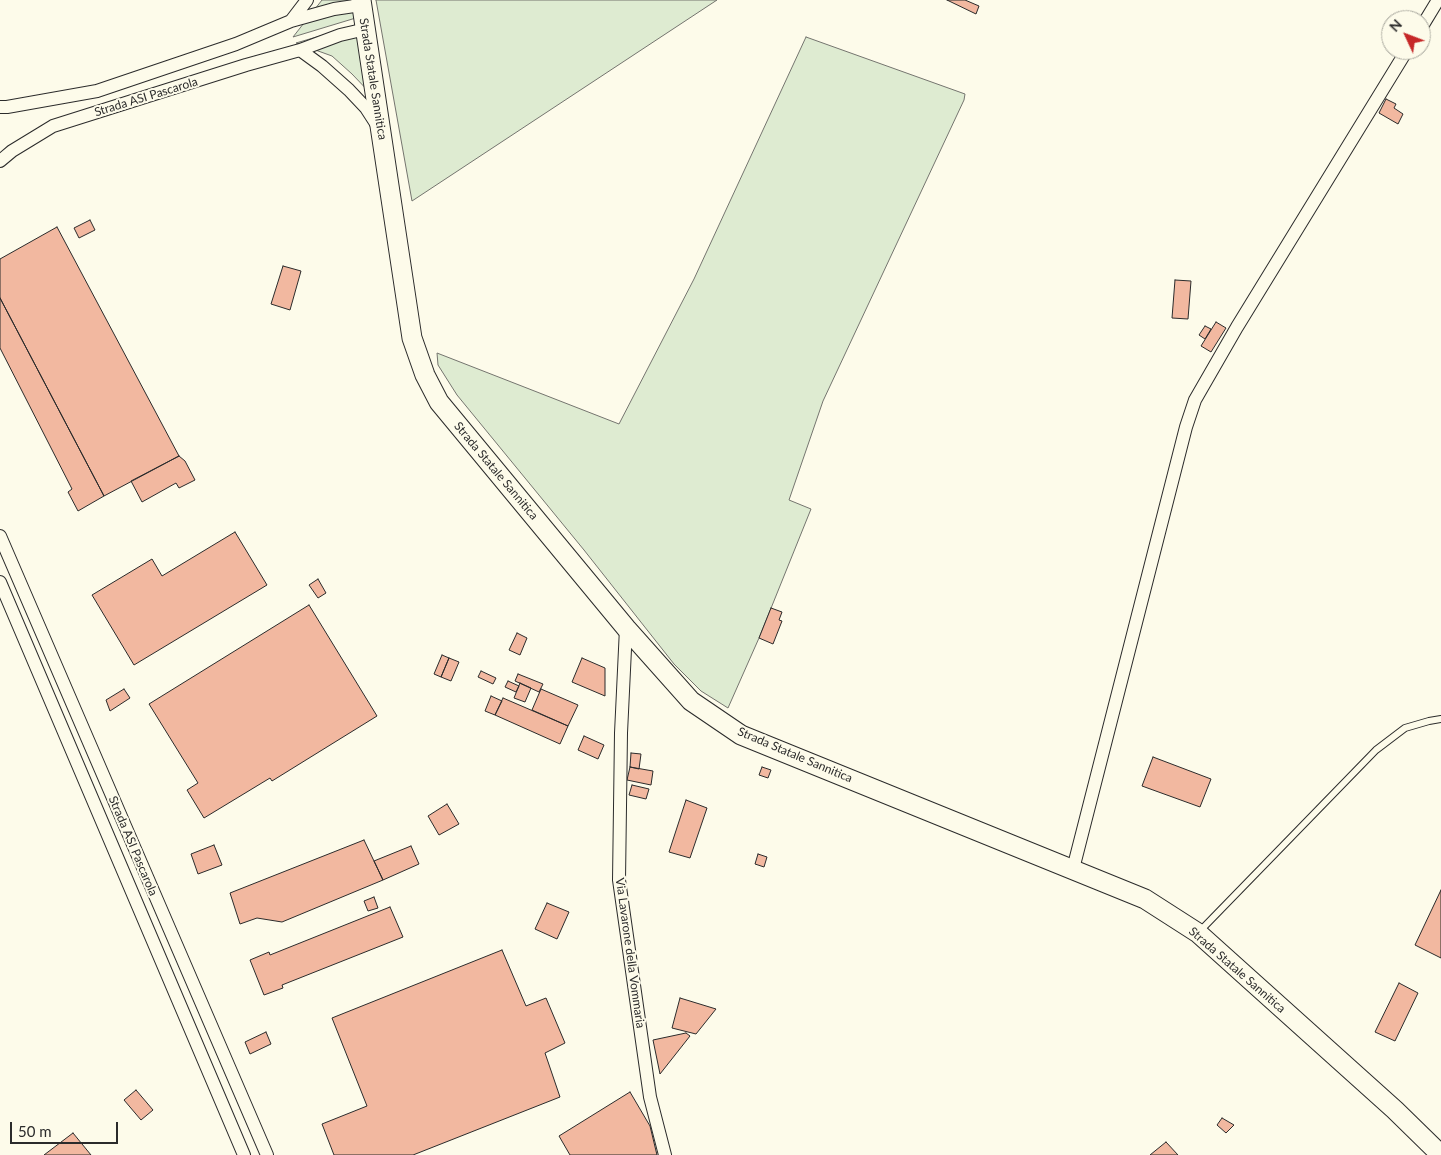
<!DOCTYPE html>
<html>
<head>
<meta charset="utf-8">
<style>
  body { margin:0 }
  #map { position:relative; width:1441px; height:1155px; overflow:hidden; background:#fdfbea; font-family:Lato,sans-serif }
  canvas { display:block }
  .north { position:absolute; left:1381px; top:10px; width:50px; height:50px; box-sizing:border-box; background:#fdfbea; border:1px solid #a9a89e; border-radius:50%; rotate:313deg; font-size:14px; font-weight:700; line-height:20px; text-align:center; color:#2b2b2b }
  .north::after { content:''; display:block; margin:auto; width:18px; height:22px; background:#c62828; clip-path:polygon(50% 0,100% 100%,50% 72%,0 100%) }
  .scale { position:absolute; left:10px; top:1122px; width:108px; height:22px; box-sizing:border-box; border:2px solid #2b2b2b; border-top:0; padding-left:6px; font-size:15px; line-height:18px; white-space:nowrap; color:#2b2b2b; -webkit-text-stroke:4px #fdfbea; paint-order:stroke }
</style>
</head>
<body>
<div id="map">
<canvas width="1441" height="1155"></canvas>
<div class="north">N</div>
<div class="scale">50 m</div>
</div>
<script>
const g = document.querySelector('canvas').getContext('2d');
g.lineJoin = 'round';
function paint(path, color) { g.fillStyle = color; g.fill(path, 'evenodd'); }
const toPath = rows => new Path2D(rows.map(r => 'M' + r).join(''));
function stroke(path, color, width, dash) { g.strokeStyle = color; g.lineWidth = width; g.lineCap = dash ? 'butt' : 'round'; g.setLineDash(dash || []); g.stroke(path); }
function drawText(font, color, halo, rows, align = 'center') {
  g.font = font + ' Lato,sans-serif'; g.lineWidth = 4; g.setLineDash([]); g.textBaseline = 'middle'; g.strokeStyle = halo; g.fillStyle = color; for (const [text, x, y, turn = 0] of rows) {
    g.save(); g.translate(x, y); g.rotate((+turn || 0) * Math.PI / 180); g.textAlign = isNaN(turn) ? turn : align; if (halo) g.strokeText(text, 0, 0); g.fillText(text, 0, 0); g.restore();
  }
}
const green = toPath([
  [322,0,356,0,359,17,293,37,322,0],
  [376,0,717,0,412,201,376,0],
  [361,24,374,97,352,74,332,56,296,43,361,24],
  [806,37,965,94,964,100,823,401,789,500,811,509,759,638,728,708,701,691,674,664,584,550,457,395,438,365,437,353,619,424,694,279,806,37]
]);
paint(green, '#deebd1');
stroke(green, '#74746e', 1);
const building = toPath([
  [947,0,965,0,979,6,976,14,947,0],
  [1386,99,1396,104,1394,108,1403,114,1398,124,1379,113,1386,99],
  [90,220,95,230,79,238,74,228,90,220],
  [57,227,179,456,104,496,0,298,0,259,57,227],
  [283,266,301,271,290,310,271,304,283,266],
  [1175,280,1191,281,1188,319,1172,318,1175,280],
  [0,298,104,496,78,511,68,492,72,489,0,348,0,298],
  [1216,322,1226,328,1211,352,1201,346,1216,322],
  [1205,326,1211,329,1205,339,1199,335,1205,326],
  [179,456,185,461,195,480,179,488,176,483,142,502,131,481,179,456],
  [235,532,267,585,134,665,92,595,152,559,162,576,235,532],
  [318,579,326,593,318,598,309,585,318,579],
  [309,605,377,716,272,781,270,778,204,818,187,790,198,783,149,704,309,605],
  [771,608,782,612,779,620,782,621,773,644,759,638,771,608],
  [517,633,527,638,520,655,509,650,517,633],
  [442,655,449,658,441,677,434,674,442,655],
  [449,658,459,662,451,681,441,677,449,658],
  [582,658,605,668,605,696,572,682,582,658],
  [481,671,496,678,493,684,478,677,481,671],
  [518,674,543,684,539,692,515,681,518,674],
  [508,681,519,686,516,692,505,687,508,681],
  [520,683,531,688,525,702,514,698,520,683],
  [124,689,130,698,110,711,106,700,124,689],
  [541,689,578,705,568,726,532,710,541,689],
  [491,696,502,701,495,715,485,711,491,696],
  [503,698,568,726,560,744,495,715,503,698],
  [584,736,604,745,598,759,578,750,584,736],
  [631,753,641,754,639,769,630,767,631,753],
  [1153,757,1211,779,1200,807,1142,786,1153,757],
  [630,767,653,771,651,785,627,780,630,767],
  [762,767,771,770,768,778,759,775,762,767],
  [632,785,649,789,646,799,629,795,632,785],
  [686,800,707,808,690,858,669,852,686,800],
  [447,804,459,824,439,835,428,816,447,804],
  [364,840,383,880,282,922,257,918,240,924,230,893,364,840],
  [214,845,222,865,198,874,191,854,214,845],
  [411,846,419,864,383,880,374,861,411,846],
  [758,854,767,857,764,867,755,864,758,854],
  [1441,890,1441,958,1415,945,1441,890],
  [374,897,378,908,368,911,364,901,374,897],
  [547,903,569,912,557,939,535,929,547,903],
  [390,907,403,937,282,985,283,988,264,995,250,960,269,952,270,955,390,907],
  [502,950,526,1006,546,998,565,1043,545,1053,560,1097,413,1155,334,1155,322,1124,367,1106,332,1018,502,950],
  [1399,983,1418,993,1395,1041,1375,1032,1399,983],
  [680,998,716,1009,696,1034,672,1028,680,998],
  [266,1032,271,1044,250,1054,245,1042,266,1032],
  [686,1033,690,1036,660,1074,653,1040,686,1033],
  [136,1090,153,1110,141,1120,124,1100,136,1090],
  [630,1092,650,1126,657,1155,570,1155,559,1136,630,1092],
  [1222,1118,1234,1125,1226,1133,1217,1125,1222,1118],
  [73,1133,91,1155,44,1155,73,1133],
  [1166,1142,1178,1155,1150,1155,1166,1142]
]);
paint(building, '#f2b8a0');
stroke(building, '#2b2b2b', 1);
const service = toPath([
  [1199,932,1376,750,1405,728,1429,721,1441,719]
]);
const minor = toPath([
  [291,21,307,0],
  [1421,28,1438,0],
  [300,50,322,66,349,90,366,108,377,125],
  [0,107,7,107,97,91,236,44,291,21,334,9,361,5],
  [0,161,12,151,53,126,246,65,300,50,340,35,366,29],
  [0,536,267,1155],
  [0,582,244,1155],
  [626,628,621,733,619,880,650,1097,665,1155],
  [1073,869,1186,427,1195,400,1237,327,1407,50]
]);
const secondary = toPath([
  [361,0,412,338,425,375,439,402,626,628,691,701,741,735,1145,899,1198,933,1395,1110,1441,1155]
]);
stroke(service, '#2b2b2b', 8);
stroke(minor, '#2b2b2b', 14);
stroke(secondary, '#2b2b2b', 21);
stroke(service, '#fdfbea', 6);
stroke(minor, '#fdfbea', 12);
stroke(secondary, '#fdfbea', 19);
drawText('12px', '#2b2b2b', '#fdfbea', [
  ["Strada Statale Sannitica",373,79,81],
  ["Strada ASI Pascarola",146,97,-17],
  ["Strada Statale Sannitica",496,471,50],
  ["Strada Statale Sannitica",795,755,23],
  ["Strada ASI Pascarola",133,846,67],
  ["Via Lavarone della Vommaria",630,953,82],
  ["Strada Statale Sannitica",1237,970,41]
]);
</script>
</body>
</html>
